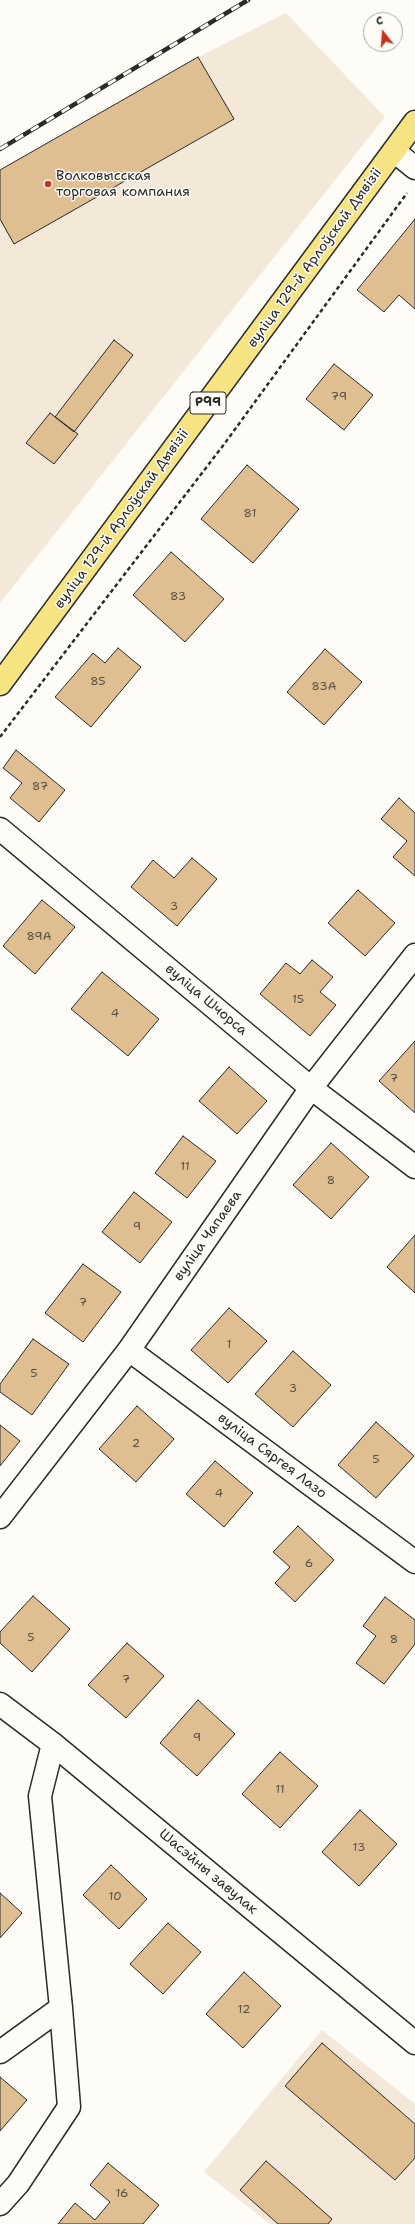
<!DOCTYPE html>
<html>
<head>
<meta charset="utf-8">
<style>
  body { margin:0 }
  #map { position:relative; width:415px; height:2224px; overflow:hidden; background:#fdfcf7; font-family:"Shantell Sans",sans-serif }
  canvas { display:block }
  .north { position:absolute; left:363px; top:12px; width:40px; height:40px; box-sizing:border-box; background:#fdfcf7; border:1px solid #a9a8a5; border-radius:50%; rotate:343deg; font-size:11px; font-weight:700; line-height:16px; text-align:center; color:#2b2b2b }
  .north::after { content:''; display:block; margin:auto; width:14px; height:18px; background:#c8321e; clip-path:polygon(50% 0,100% 100%,50% 72%,0 100%) }
</style>
</head>
<body>
<div id="map">
<canvas width="415" height="2224"></canvas>
<div class="north">С</div>
</div>
<script>
const g = document.querySelector('canvas').getContext('2d');
g.lineJoin = 'round';
function paint(path, color) { g.fillStyle = color; g.fill(path, 'evenodd'); }
const toPath = rows => new Path2D(rows.map(r => 'M' + r).join(''));
function stroke(path, color, width, dash) { g.strokeStyle = color; g.lineWidth = width; g.lineCap = dash ? 'butt' : 'round'; g.setLineDash(dash || []); g.stroke(path); }
function drawText(font, color, halo, rows, align = 'center') {
  g.font = font + ' "Shantell Sans",sans-serif'; g.lineWidth = 3; g.setLineDash([]); g.textBaseline = 'middle'; g.strokeStyle = halo; g.fillStyle = color; for (const [text, x, y, turn = 0] of rows) {
    g.save(); g.translate(x, y); g.rotate((+turn || 0) * Math.PI / 180); g.textAlign = isNaN(turn) ? turn : align; if (halo) g.strokeText(text, 0, 0); g.fillText(text, 0, 0); g.restore();
  }
}
paint(toPath([
  [286,13,385,117,0,603,0,170,198,57],
  [322,2030,415,2104,415,2224,270,2224,204,2172]
]), '#f4e9d8');
const building = toPath([
  [198,57,234,119,14,244,0,219,0,170,198,57],
  [415,219,415,309,399,295,384,312,357,290,415,219],
  [114,340,133,355,74,432,55,417,114,340],
  [334,364,373,395,344,430,306,399,334,364],
  [50,413,78,434,54,464,26,443,50,413],
  [247,465,299,509,253,563,201,519,247,465],
  [171,552,224,599,185,642,133,595,171,552],
  [118,648,141,667,91,727,55,697,93,653,105,663,118,648],
  [325,649,362,682,324,725,287,692,325,649],
  [16,750,65,790,39,822,10,798,22,783,3,768,16,750],
  [399,798,415,813,415,876,393,857,407,841,381,819,399,798],
  [192,858,217,879,177,926,131,887,153,860,174,878,192,858],
  [358,890,395,923,365,956,328,923,358,890],
  [42,900,75,927,35,974,3,946,42,900],
  [312,960,333,977,320,992,336,1005,310,1036,260,994,286,963,300,974,312,960],
  [102,972,159,1019,128,1056,71,1009,102,972],
  [415,1041,415,1113,379,1081,415,1041],
  [229,1067,267,1101,237,1134,199,1101,229,1067],
  [183,1136,216,1161,187,1198,155,1173,183,1136],
  [331,1143,369,1177,331,1219,293,1185,331,1143],
  [134,1192,172,1222,140,1263,102,1232,134,1192],
  [415,1235,415,1293,387,1267,415,1235],
  [83,1264,121,1292,83,1342,45,1313,83,1264],
  [229,1308,267,1341,228,1383,191,1350,229,1308],
  [33,1339,69,1364,32,1415,0,1392,0,1384,33,1339],
  [293,1351,331,1385,293,1427,255,1394,293,1351],
  [137,1406,174,1439,136,1482,99,1449,137,1406],
  [376,1422,414,1456,376,1498,338,1465,376,1422],
  [0,1425,20,1441,0,1466,0,1425],
  [215,1461,253,1493,224,1527,186,1494,215,1461],
  [298,1526,334,1560,295,1602,275,1583,290,1567,273,1552,298,1526],
  [33,1596,70,1629,32,1672,0,1643,0,1632,33,1596],
  [385,1597,415,1620,415,1644,384,1684,356,1663,376,1636,363,1626,385,1597],
  [127,1643,164,1676,126,1718,88,1685,127,1643],
  [198,1700,235,1734,197,1776,160,1743,198,1700],
  [280,1752,318,1786,280,1828,242,1794,280,1752],
  [360,1810,397,1844,359,1886,322,1852,360,1810],
  [111,1865,147,1899,119,1929,83,1895,111,1865],
  [0,1893,22,1913,0,1938,0,1893],
  [168,1923,201,1952,163,1994,130,1964,168,1923],
  [244,1972,281,2006,243,2048,206,2014,244,1972],
  [322,2043,415,2124,415,2158,395,2180,285,2086,322,2043],
  [0,2077,27,2100,0,2131,0,2077],
  [266,2161,332,2219,328,2224,278,2224,240,2190,266,2161],
  [108,2163,159,2205,143,2224,58,2224,75,2203,95,2220,110,2202,90,2185,108,2163]
]);
paint(building, '#dfbe91');
stroke(building, '#2b2b2b', 1);
const minor = toPath([
  [394,151,415,168],
  [0,829,311,1088,415,1167],
  [129,1350,415,1562],
  [0,1517,129,1350,311,1088,415,955],
  [0,1704,53,1744,415,2043],
  [0,2052,61,2008,40,1796,53,1744],
  [0,2204,18,2184,69,2107,61,2008]
]);
const major = toPath([
  [0,684,415,122]
]);
stroke(minor, '#2b2b2b', 25);
stroke(major, '#2b2b2b', 25);
stroke(toPath([
  [0,737,225,443,407,193]
]), '#2b2b2b', 2.5, [4, 3]);
stroke(minor, '#fdfcf7', 22);
stroke(major, '#f6e381', 22);
const rail = toPath([
  [0,149,248,0]
]);
stroke(rail, '#2b2b2b', 4.5);
stroke(rail, '#fdfcf7', 3, [9]);
for (const [x, y, r, color] of [
  [48,184,4,"#c8321e"]
]) { const dot = new Path2D(); dot.arc(x, y, r, 0, 2 * Math.PI); g.fillStyle = color; g.fill(dot); stroke(dot, '#fdfcf7', 1.5); }
drawText('12px', '#585044', null, [
  ["79",339,397],
  ["81",250,514],
  ["83",178,597],
  ["85",98,682],
  ["83А",324,687],
  ["87",40,787],
  ["3",174,907],
  ["89А",39,937],
  ["15",298,1000],
  ["4",115,1014],
  ["7",394,1079],
  ["11",185,1167],
  ["8",331,1181],
  ["9",137,1227],
  ["7",83,1303],
  ["1",229,1345],
  ["5",34,1374],
  ["3",293,1389],
  ["2",136,1444],
  ["5",376,1460],
  ["4",219,1494],
  ["6",309,1564],
  ["5",31,1638],
  ["8",394,1640],
  ["7",126,1680],
  ["9",197,1738],
  ["11",280,1790],
  ["13",359,1848],
  ["10",115,1897],
  ["12",244,2010],
  ["16",122,2194]
]);
for (const [x, y, w] of [
  [208,403,36]
]) { const box = new Path2D(); box.roundRect(x - w / 2, y - 11, w, 22, 3); g.fillStyle = '#fdfcf7'; g.fill(box); stroke(box, '#2b2b2b', 1); }
drawText('bold 13px', '#2b2b2b', null, [
  ["Р99",208,403]
]);
drawText('14px', '#2b2b2b', '#fdfcf7', [
  ["Волковысская",56,176],
  ["торговая компания",56,192]
], 'left');
drawText('14px', '#2b2b2b', '#fdfcf7', [
  ["вуліца 129-й Арлоўскай Дывізіі",315,258,-54],
  ["вуліца 129-й Арлоўскай Дывізіі",122,519,-54],
  ["вуліца Шчорса",206,1000,40],
  ["вуліца Чапаева",208,1236,-55],
  ["вуліца Сяргея Лазо",272,1456,37],
  ["Шасэйны завулак",208,1872,40]
]);
</script>
</body>
</html>
